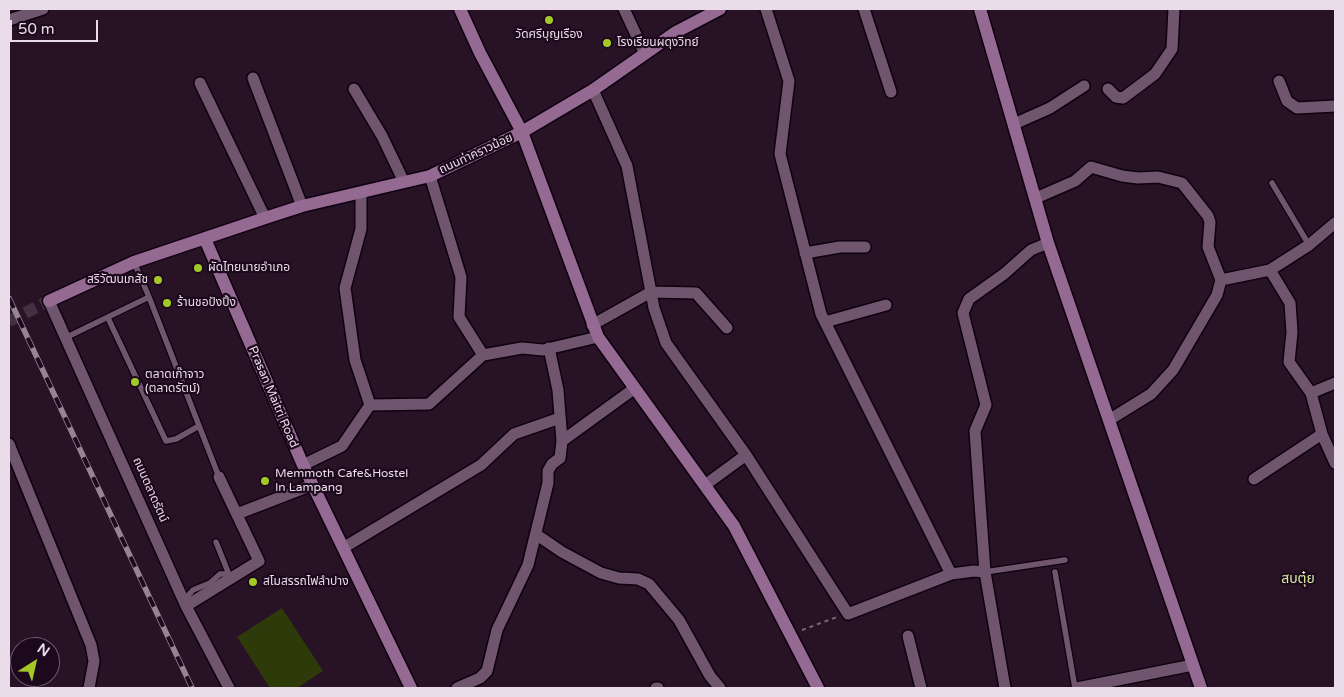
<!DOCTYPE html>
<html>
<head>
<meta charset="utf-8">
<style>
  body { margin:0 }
  #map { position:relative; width:1344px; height:697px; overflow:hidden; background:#271226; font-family:"Varela Round",sans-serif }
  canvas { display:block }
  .frame { position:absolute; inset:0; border:10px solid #eadce9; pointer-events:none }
  .north { position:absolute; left:10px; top:637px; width:50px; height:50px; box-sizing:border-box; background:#1d091d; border:1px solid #6f5d6f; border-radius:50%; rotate:35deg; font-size:14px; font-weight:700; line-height:20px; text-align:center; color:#eadce9 }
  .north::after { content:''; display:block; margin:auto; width:18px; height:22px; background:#a3c926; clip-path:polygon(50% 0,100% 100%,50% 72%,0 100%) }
  .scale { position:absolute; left:10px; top:20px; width:88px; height:22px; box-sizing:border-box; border:2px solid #eadce9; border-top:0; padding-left:6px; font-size:15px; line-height:18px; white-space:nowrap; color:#eadce9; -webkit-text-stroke:4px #1d091d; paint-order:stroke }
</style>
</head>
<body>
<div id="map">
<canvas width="1344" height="697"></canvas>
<div class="frame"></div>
<div class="north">N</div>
<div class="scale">50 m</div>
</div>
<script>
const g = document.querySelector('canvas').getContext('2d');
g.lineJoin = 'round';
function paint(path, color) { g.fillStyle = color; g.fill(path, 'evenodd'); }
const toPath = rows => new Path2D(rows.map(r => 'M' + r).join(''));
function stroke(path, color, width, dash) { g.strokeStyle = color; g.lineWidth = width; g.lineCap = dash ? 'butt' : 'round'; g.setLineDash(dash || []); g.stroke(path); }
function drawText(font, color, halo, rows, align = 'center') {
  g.font = font + ' "Varela Round","Noto Sans Thai",sans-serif'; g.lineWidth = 4.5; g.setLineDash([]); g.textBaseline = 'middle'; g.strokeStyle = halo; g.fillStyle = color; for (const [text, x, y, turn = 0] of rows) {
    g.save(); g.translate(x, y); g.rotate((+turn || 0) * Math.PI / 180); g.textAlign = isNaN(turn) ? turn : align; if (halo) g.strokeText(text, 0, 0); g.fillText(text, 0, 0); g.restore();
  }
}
paint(toPath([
  [282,608,323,671,297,688,270,688,237,637]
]), '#2e3a0a');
stroke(toPath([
  [9,321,49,301]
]), '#443043', 12, [12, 6]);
const lane = toPath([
  [1272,183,1309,245],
  [134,262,149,297,219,477],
  [108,318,166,441,176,439,199,426],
  [65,338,149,297],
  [985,572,1065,560],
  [1055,572,1075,688],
  [185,599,193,590,210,583,220,574,226,574,228,572,216,542]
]);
const street = toPath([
  [624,9,645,54],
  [766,9,789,81,780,154,821,314,951,574],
  [864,9,891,92],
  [9,20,43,9],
  [253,78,302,206],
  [1279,81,1287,101,1297,108,1335,106],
  [200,83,265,218],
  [354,89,382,136,404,182],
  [1108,89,1116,97,1123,98,1155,74,1172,49,1174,9],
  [593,90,627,166,654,308,666,343,746,455,848,614,951,574,974,571,985,572],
  [1014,124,1050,108,1084,86],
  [430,176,461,277,459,317,483,355],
  [1036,198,1075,181,1091,167,1122,176,1138,178,1158,177,1182,183,1208,216,1210,222,1208,247,1221,280],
  [805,253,840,247,865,247],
  [1270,270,1290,303,1292,332,1289,362,1311,393,1322,434,1335,463],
  [49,301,186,606,229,688],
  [825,322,886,305],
  [592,325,651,292,696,293,727,328],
  [1311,393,1335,383],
  [370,405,429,404,483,355,522,348,543,350,598,337],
  [1109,420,1151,394,1173,370,1217,295,1221,280,1270,270,1309,245,1335,223],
  [562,441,635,388],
  [9,444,91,645,94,661,89,688],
  [303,465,342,446,370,405,355,360,345,288,361,229,361,193],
  [1254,479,1322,434],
  [705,485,746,455],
  [237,514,312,485],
  [537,535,562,552,601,573,619,578,638,579,649,584,679,620,710,676,720,688],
  [343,548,481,465,514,434,560,418],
  [186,606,259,561,219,477],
  [908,636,921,688],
  [457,688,480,678,487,671,497,630,528,565,548,483,548,471,552,464,560,458,562,441,558,390,549,348],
  [656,688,658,688],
  [1005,688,985,572,980,503,975,431,986,405,963,313,969,299,1004,274,1031,250,1048,243],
  [1077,688,1193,665]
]);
const secondary = toPath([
  [460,9,480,53,522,132,598,337,734,526,818,688],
  [980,9,1048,243,1201,688],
  [205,239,303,465,411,688],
  [49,301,134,262,265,218,302,206,430,176,522,132,593,90,676,32,720,9]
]);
stroke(lane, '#0f010f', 8);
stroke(street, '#0f010f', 14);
stroke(secondary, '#0f010f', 15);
stroke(toPath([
  [802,630,837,617]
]), '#796778', 2, [4, 4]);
stroke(lane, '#6f566e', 5.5);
stroke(street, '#6f566e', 11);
stroke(secondary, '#946a93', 12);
const rail = toPath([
  [9,298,192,688]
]);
stroke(rail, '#958494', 5.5);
stroke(rail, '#1d091d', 4, [11]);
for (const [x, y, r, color] of [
  [549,20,5,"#a3c926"],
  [607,43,5,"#a3c926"],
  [198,268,5,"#a3c926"],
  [158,280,5,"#a3c926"],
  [167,303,5,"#a3c926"],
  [135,382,5,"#a3c926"],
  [265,481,5,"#a3c926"],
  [253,582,5,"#a3c926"]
]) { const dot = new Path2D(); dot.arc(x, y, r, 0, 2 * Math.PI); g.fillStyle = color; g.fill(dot); stroke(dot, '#1d091d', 2); }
drawText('12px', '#eadce9', '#1d091d', [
  ["วัดศรีบุญเรือง",549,35,"center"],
  ["โรงเรียนผดุงวิทย์",617,43],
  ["ผัดไทยนายอำเภอ",208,268],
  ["สริวัฒนเภสัช",148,280,"right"],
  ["ร้านชอปังปิ้ง",177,303],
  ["ตลาดเก๊าจาว",145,375],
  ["(ตลาดรัตน์)",145,389],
  ["Memmoth Cafe&Hostel",275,474],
  ["In Lampang",275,488],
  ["สโมสรรถไฟลำปาง",263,582]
], 'left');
drawText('12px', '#eadce9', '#1d091d', [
  ["ถนนท่าคราวน้อย",476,154,-25],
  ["Prasan Maitri Road",273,397,67],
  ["ถนนตลาดรัตน์",150,490,66]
]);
drawText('14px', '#d3ea9f', '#1d091d', [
  ["สบตุ๋ย",1298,579]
]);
</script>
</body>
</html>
